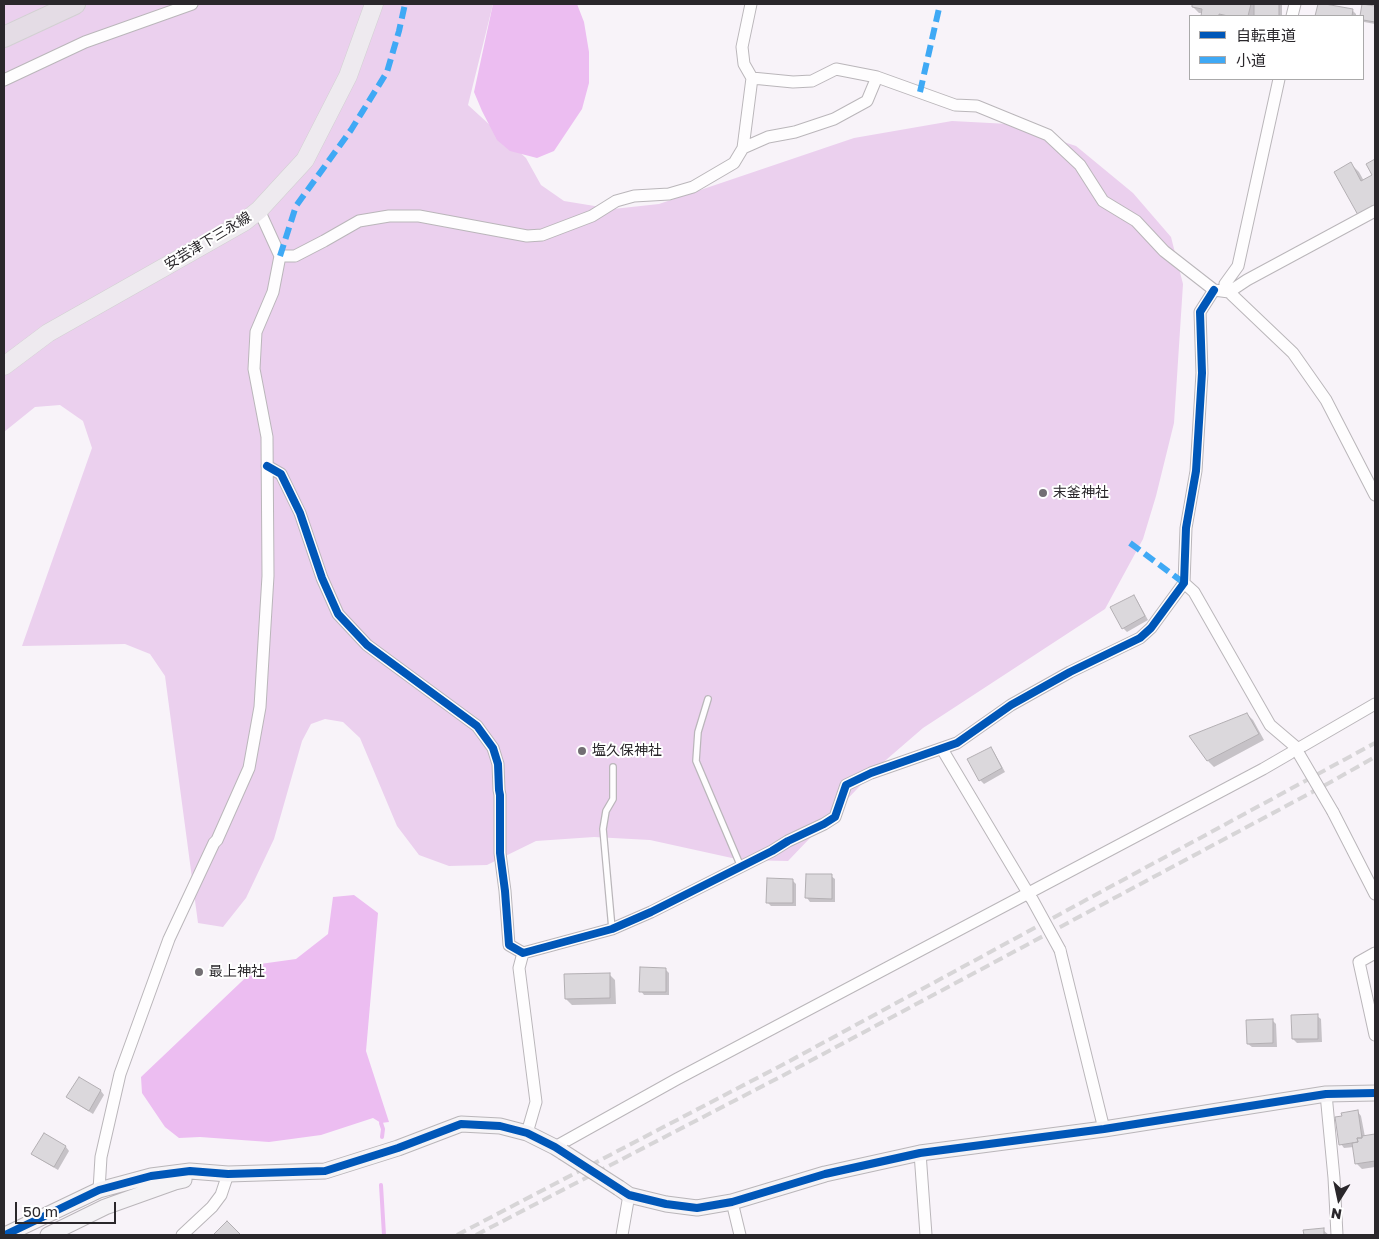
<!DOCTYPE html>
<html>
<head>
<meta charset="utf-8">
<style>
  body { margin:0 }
  #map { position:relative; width:1379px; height:1239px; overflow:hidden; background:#f8f3f9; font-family:"Golos Text","Noto Sans JP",sans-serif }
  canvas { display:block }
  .frame { position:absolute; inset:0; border:5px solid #2a272b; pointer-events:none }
  .legend { position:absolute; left:1189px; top:15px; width:175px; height:65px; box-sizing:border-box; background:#fff; border:1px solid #aaa9aa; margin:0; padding:6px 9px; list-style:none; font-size:15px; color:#2a272b }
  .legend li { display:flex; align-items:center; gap:10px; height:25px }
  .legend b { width:25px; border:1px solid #aaa9aa }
  .north { position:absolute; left:1314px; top:1174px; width:50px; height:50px; -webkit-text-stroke:4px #fff; paint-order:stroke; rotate:190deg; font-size:14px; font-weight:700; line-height:20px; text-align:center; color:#2a272b }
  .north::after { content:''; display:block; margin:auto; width:18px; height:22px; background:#2a272b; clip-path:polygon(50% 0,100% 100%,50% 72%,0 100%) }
  .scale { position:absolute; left:15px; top:1202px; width:101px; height:22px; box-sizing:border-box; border:2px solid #2a272b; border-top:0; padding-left:6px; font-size:15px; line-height:18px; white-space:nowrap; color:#2a272b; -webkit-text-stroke:4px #fff; paint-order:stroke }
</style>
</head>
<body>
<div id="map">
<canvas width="1379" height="1239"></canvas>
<div class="frame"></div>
<ul class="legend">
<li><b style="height:6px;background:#0057b8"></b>自転車道</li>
<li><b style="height:6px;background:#3fa9f5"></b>小道</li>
</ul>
<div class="north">N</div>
<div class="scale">50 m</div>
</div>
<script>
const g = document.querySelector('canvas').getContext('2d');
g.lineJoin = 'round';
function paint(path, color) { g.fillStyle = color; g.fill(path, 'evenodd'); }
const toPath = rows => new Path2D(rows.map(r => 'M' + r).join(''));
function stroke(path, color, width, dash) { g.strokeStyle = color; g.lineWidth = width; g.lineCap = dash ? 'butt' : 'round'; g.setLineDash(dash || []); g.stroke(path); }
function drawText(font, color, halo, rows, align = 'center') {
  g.font = font + ' "Golos Text","Noto Sans JP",sans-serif'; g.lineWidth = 4; g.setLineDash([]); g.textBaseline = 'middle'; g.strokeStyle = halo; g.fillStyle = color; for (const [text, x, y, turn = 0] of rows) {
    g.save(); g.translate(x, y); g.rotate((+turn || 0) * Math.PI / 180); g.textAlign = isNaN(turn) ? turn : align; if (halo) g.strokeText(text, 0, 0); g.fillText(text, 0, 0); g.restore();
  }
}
paint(toPath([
  [4,4,493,4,468,105,526,158,541,185,564,201,613,209,659,204,854,138,952,121,1009,124,1076,146,1133,193,1171,237,1183,284,1174,423,1156,496,1143,539,1105,609,923,728,879,766,788,861,741,860,650,840,594,837,536,841,487,865,449,866,419,855,397,826,360,738,343,722,325,719,311,724,302,741,274,839,246,898,223,927,198,923,165,676,150,654,125,644,22,646,92,448,83,421,60,405,35,407,4,432]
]), '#ebd0ee');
paint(toPath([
  [493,4,577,4,584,22,589,52,589,83,582,109,554,151,537,158,510,151,497,140,482,111,474,92],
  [354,895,378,913,366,1051,389,1122,381,1123,373,1118,321,1135,269,1142,200,1137,179,1138,165,1127,142,1093,141,1077,260,964,296,959,328,934,333,897]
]), '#ecbdf1');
paint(toPath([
  [1194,4,1282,4,1282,16,1202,16,1202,13,1199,13,1193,7],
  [1319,4,1352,10,1356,14,1356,16,1316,16],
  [1363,5,1375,7,1375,24,1364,22,1363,21,1363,16,1361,16],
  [1375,161,1375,217,1367,222,1359,214,1351,164,1359,172,1364,181,1374,175,1368,165],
  [1133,597,1137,600,1148,620,1127,632,1123,628],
  [1247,714,1253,720,1264,740,1214,767,1208,761],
  [990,748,994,752,1005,772,984,784,980,780],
  [831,876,835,879,835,902,810,902,807,898],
  [792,880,796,884,796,906,771,906,767,902],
  [665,969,669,973,669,995,644,995,641,991],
  [609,974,615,980,616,1004,572,1005,566,999],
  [1317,1016,1321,1019,1322,1042,1297,1043,1293,1039],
  [1272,1020,1276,1024,1277,1047,1252,1047,1248,1044],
  [79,1078,101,1091,104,1095,93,1114,72,1101,68,1097],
  [1358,1112,1361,1116,1365,1137,1375,1136,1375,1167,1362,1169,1356,1163,1354,1147,1344,1148,1341,1144],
  [44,1135,66,1147,69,1151,58,1170,36,1157],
  [1323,1230,1329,1235,1305,1235,1305,1231]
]), '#0003');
stroke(toPath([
  [381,1123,383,1129,382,1137],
  [381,1185,384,1235]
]), '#ecbdf1', 4);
const building = toPath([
  [1192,4,1251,4,1248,16,1228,16,1219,14,1219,16,1201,16,1202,9,1192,7,1192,4],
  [1254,4,1279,4,1279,16,1254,16,1254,4],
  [1318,4,1325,4,1353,9,1352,16,1315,16,1318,4],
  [1362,4,1375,6,1375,22,1363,20,1363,16,1360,16,1362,4],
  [1375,159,1375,205,1358,215,1334,172,1351,162,1361,181,1372,175,1366,164,1375,159],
  [1134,595,1145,616,1122,629,1110,607,1134,595],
  [1247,713,1259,734,1207,761,1189,736,1247,713],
  [991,747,1002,768,979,781,967,759,991,747],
  [806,874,832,874,832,899,805,898,806,874],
  [767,878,793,879,793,903,766,903,767,878],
  [640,967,666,968,666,992,639,992,640,967],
  [610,973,610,998,565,999,564,974,610,973],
  [1318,1014,1318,1039,1292,1039,1291,1015,1318,1014],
  [1273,1019,1273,1043,1247,1044,1246,1020,1273,1019],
  [79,1077,101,1090,89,1111,66,1097,79,1077],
  [1358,1110,1362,1138,1357,1138,1358,1142,1339,1145,1335,1117,1342,1116,1341,1113,1358,1110],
  [44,1133,66,1146,54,1167,31,1154,44,1133],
  [1375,1134,1375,1161,1355,1164,1352,1143,1358,1142,1357,1138,1362,1138,1362,1136,1375,1134],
  [227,1221,241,1235,213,1235,227,1221],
  [1324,1228,1324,1235,1304,1235,1303,1230,1324,1228]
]);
paint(building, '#dbd8dc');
stroke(building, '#b3afb3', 1);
const lane = toPath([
  [708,699,698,732,696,761,741,867],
  [612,929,603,829,606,811,613,799,613,767]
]);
const street = toPath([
  [1292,16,1295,4],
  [752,78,793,82,812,81,836,69,877,77,955,105,977,106,1048,135,1080,165,1103,201,1136,221,1164,251,1214,290,1229,292,1247,280,1375,211],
  [1279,79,1238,266,1225,284,1229,292,1293,353,1326,400,1375,495],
  [4,80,85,42,192,4],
  [743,148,768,137,795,132,834,119,867,101,877,77],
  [280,256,295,256,324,241,359,221,389,216,419,216,527,236,542,235,592,216,616,201,634,196,669,194,693,187,734,163,743,148,752,78,744,64,742,47,751,4],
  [267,466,281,474,300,513,322,578,338,614,367,645,477,726,493,748,498,764,499,790,500,795,500,853,505,891,509,945,523,953,612,929,651,912,772,851,788,841,824,824,835,817,846,785,871,773,957,743,1011,705,1070,672,1140,638,1151,628,1184,583,1186,528,1196,471,1202,373,1200,312,1214,290],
  [1184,583,1194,592,1270,725,1297,748,1299,754],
  [942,749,1031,898],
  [1333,812,1375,894],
  [1060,950,1104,1129],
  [523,953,519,968,536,1102,527,1133],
  [1375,953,1359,962,1375,1035],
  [1326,1094,1334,1178,1337,1235],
  [555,1147,677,1079,1263,769,1375,704],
  [920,1153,926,1235],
  [99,1190,101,1157,120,1074,169,939,214,843,217,840,249,768,260,707,268,576,267,437,254,369,256,332,273,292,280,256,259,210],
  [732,1202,740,1235],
  [182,1235,212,1207,221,1195,228,1174],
  [622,1235,629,1195]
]);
const secondary = toPath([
  [619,1188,629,1195,666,1204,697,1208,732,1202,825,1174,920,1153,1104,1129,1326,1094,1375,1093],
  [5,1235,99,1190,151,1176,190,1171,228,1174,325,1171,398,1148,461,1124,500,1126,527,1133,555,1147,563,1152],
  [48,1235,105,1207,175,1182,184,1180]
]);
const primary = toPath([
  [4,366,48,333,244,222,259,210,305,160,348,76,374,4]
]);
const highway = toPath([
  [4,37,75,4]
]);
stroke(lane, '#bab6ba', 8);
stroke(street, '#bab6ba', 13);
stroke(secondary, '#bab6ba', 17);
stroke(primary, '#d2d0d2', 19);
stroke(highway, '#d2d0d2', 22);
stroke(lane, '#fefdfe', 5.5);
stroke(street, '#fefdfe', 11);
stroke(secondary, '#f5f3f6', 15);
stroke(primary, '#eeeaef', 18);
stroke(highway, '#e4dce5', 20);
stroke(toPath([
  [457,1235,784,1064,1375,743],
  [476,1235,782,1076,1329,783,1375,757]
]), '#d7d5d7', 4, [10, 5]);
const streetBridge = toPath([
  [1299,754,1333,812],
  [1032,899,1060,950]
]);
const secondaryBridge = toPath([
  [563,1152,619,1188]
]);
stroke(streetBridge, '#bab6ba', 13, []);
stroke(secondaryBridge, '#bab6ba', 17, []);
stroke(streetBridge, '#fefdfe', 11);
stroke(secondaryBridge, '#f5f3f6', 15);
stroke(toPath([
  [920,92,940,4],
  [280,256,296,206,351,130,387,72,399,31,405,4],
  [1130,543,1184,583]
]), '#3fa9f5', 6, [12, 6]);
stroke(toPath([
  [267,466,281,474,300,513,322,578,338,614,367,645,477,726,493,748,498,764,499,790,500,795,500,853,505,891,509,945,523,953,612,929,651,912,772,851,788,841,824,824,835,817,846,785,871,773,957,743,1011,705,1070,672,1140,638,1151,628,1184,583,1186,528,1196,471,1202,373,1200,312,1214,290],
  [5,1235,99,1190,151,1176,190,1171,228,1174,325,1171,398,1148,461,1124,500,1126,527,1133,555,1147,629,1195,666,1204,697,1208,732,1202,825,1174,920,1153,1104,1129,1326,1094,1375,1093]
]), '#0057b8', 8);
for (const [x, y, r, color] of [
  [1043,493,5,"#726e73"],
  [582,751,5,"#726e73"],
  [199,972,5,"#726e73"]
]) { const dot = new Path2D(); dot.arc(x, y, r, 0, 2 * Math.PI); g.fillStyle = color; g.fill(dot); stroke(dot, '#fff', 2); }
drawText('14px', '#2a272b', '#fff', [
  ["安芸津下三永線",208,241,-31]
]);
drawText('14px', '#2a272b', '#fff', [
  ["末釜神社",1053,493],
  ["塩久保神社",592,751],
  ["最上神社",209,972]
], 'left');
</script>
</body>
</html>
